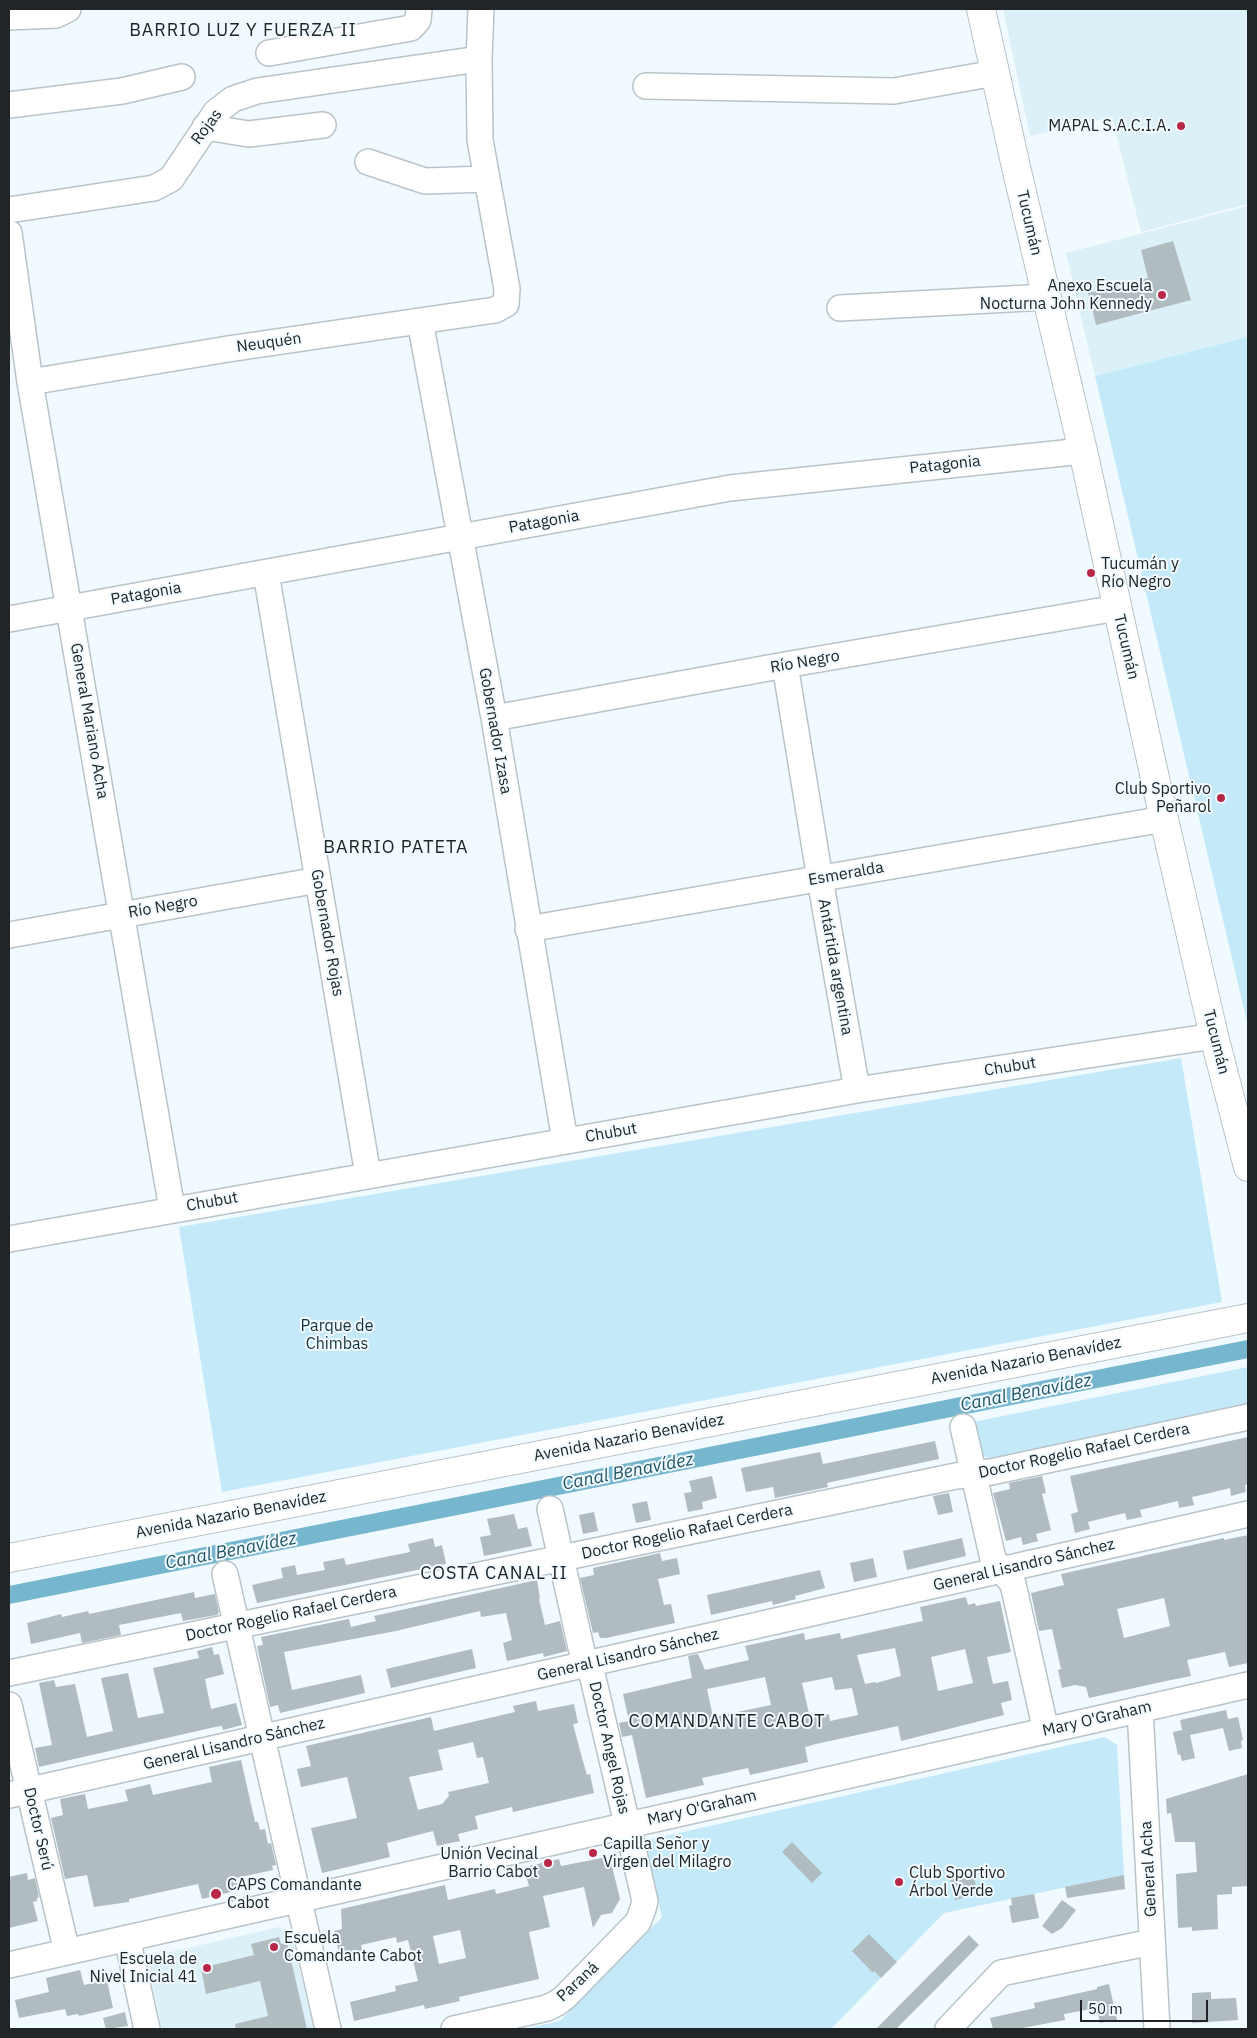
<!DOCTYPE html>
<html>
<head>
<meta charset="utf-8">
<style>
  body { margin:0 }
  #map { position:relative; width:1257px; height:2038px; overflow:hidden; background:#f1fafe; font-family:"IBM Plex Sans",sans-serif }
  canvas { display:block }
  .frame { position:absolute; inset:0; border:10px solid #212527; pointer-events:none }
  .scale { position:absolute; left:1080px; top:2000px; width:128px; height:22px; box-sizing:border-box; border:2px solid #212527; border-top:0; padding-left:6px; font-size:15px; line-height:18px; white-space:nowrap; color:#212527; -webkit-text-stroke:4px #f1fafe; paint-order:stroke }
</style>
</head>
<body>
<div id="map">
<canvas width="1257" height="2038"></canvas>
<div class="frame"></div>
<div class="scale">50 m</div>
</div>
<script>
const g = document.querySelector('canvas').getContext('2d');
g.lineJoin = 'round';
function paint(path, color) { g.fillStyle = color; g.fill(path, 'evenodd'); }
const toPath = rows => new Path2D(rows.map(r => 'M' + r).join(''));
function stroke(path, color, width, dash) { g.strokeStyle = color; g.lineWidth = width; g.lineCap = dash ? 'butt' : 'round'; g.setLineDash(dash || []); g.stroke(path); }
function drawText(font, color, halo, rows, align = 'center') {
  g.font = font + ' "IBM Plex Sans",sans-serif'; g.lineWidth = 4; g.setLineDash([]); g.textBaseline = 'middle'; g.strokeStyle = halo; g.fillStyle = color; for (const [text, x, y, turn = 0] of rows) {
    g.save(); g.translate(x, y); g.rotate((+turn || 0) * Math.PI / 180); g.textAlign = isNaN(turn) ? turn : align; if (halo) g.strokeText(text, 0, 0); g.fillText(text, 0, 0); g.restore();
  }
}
paint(toPath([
  [1003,9,1248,9,1248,204,1141,232,1112,117,1030,136],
  [1248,206,1248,337,1095,376,1066,253],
  [279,1927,291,1933,314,2029,162,2029,149,1969,158,1955]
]), '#dcf0f8');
paint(toPath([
  [1248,337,1248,1022,1247,1022,1095,376],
  [1181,1058,1222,1302,222,1492,179,1227],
  [1248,1367,1248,1406,992,1461,979,1452,973,1422],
  [1105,1737,1117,1745,1124,1875,944,1913,831,2029,525,2029,560,2021,662,1917,646,1850,652,1839]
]), '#c4eafa');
stroke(toPath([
  [9,1595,1248,1349]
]), '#76b7cf', 18);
paint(toPath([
  [1173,241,1191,300,1096,325,1088,293,1148,278,1141,250],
  [1248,1437,1248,1484,1245,1485,1246,1492,1231,1496,1230,1488,1210,1493,1192,1497,1194,1505,1179,1508,1178,1501,1140,1510,1142,1517,1127,1520,1125,1513,1108,1517,1088,1522,1090,1529,1075,1533,1071,1514,1078,1512,1070,1476],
  [935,1441,939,1459,845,1479,827,1483,828,1487,775,1498,773,1487,746,1492,741,1468,820,1452,823,1464],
  [712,1476,717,1498,702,1502,703,1509,688,1512,684,1493,692,1492,689,1481],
  [1042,1476,1046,1493,1042,1494,1051,1530,1036,1534,1038,1541,1023,1545,1021,1537,1006,1541,993,1493,1010,1489,1009,1483],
  [949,1493,953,1512,938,1515,933,1496],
  [647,1501,651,1520,636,1523,632,1504],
  [594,1512,598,1531,583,1534,579,1515],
  [514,1514,518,1529,527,1527,532,1546,484,1556,480,1537,491,1535,487,1519],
  [1248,1535,1248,1663,1229,1667,1225,1652,1187,1660,1191,1676,1166,1681,1089,1698,1086,1687,1075,1685,1062,1688,1058,1670,1061,1669,1052,1629,1039,1631,1031,1593,1064,1585,1061,1574,1224,1538,1224,1540],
  [1164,1598,1170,1626,1124,1638,1117,1609],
  [433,1538,435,1547,442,1545,446,1564,257,1603,252,1585,283,1578,281,1568,295,1565,297,1575,325,1570,323,1562,344,1558,346,1565,410,1552,408,1544],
  [962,1538,966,1556,907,1570,903,1551],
  [660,1553,662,1561,677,1558,680,1574,658,1579,664,1605,671,1604,675,1623,606,1638,600,1638,598,1632,593,1633,580,1578,594,1575,593,1568],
  [873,1558,877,1577,854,1582,850,1563],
  [820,1570,825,1588,795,1596,796,1599,773,1605,772,1601,711,1615,707,1595],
  [537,1580,540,1599,539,1599,545,1625,560,1621,567,1651,544,1657,543,1653,507,1661,503,1643,512,1640,506,1613,481,1617,480,1611,396,1631,284,1652,292,1690,361,1675,365,1693,280,1713,278,1705,270,1707,257,1646,263,1645,261,1637,349,1619,351,1627,376,1621,374,1616],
  [194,1592,195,1598,215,1594,219,1612,217,1615,183,1621,181,1613,119,1625,121,1635,82,1643,80,1633,31,1644,27,1623,61,1614,62,1617,88,1611,89,1614],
  [966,1597,968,1605,975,1603,976,1606,1000,1601,1011,1652,987,1657,993,1684,1008,1681,1012,1700,1001,1703,1004,1715,901,1741,898,1726,816,1744,805,1747,808,1762,750,1775,748,1768,702,1778,704,1785,646,1798,632,1735,622,1737,619,1723,629,1721,623,1694,692,1678,688,1656,698,1654,705,1670,749,1660,745,1646,804,1633,805,1640,840,1633,841,1639,899,1626,923,1621,920,1607],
  [895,1648,901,1676,876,1683,875,1682,865,1684,857,1655],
  [965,1649,973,1683,938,1691,931,1657],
  [765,1677,771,1705,713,1717,707,1689],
  [832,1677,835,1690,852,1688,858,1715,830,1721,829,1714,810,1718,802,1683],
  [212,1647,214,1655,219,1654,224,1674,205,1679,211,1709,236,1703,242,1725,223,1730,222,1726,215,1727,39,1767,35,1748,52,1745,39,1683,54,1680,56,1687,75,1684,87,1737,113,1731,101,1678,128,1673,138,1718,164,1713,153,1668,199,1658,197,1651],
  [472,1649,476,1668,391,1688,386,1669],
  [536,1701,538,1711,574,1704,578,1723,573,1724,582,1758,587,1775,590,1774,594,1793,513,1812,512,1807,475,1816,478,1829,458,1834,460,1841,437,1846,433,1831,387,1843,390,1857,322,1873,311,1828,357,1818,347,1777,301,1787,297,1769,311,1766,306,1746,431,1717,434,1731,515,1712,513,1706],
  [473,1742,477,1758,483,1757,489,1783,448,1792,449,1796,442,1804,418,1810,409,1777,443,1770,438,1750],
  [1226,1710,1228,1719,1238,1717,1243,1740,1241,1741,1242,1748,1229,1751,1223,1728,1190,1735,1195,1758,1182,1761,1180,1754,1178,1755,1173,1732,1182,1730,1180,1720],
  [241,1760,255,1822,258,1822,260,1830,265,1829,268,1844,271,1843,276,1865,272,1866,273,1870,236,1878,239,1890,202,1899,198,1884,129,1899,129,1902,94,1907,87,1875,65,1879,51,1818,63,1815,60,1799,85,1794,88,1809,128,1801,125,1790,150,1784,153,1795,212,1782,209,1767],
  [1248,1774,1248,1886,1232,1887,1232,1894,1217,1895,1218,1929,1192,1931,1192,1927,1178,1928,1176,1874,1197,1872,1195,1842,1175,1842,1171,1813,1167,1814,1166,1799],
  [792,1842,822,1873,812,1883,782,1852],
  [602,1858,611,1862,620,1899,612,1913,601,1915,593,1928,584,1887,543,1896,550,1927,529,1932,539,1979,459,1997,460,2001,425,2009,424,2005,354,2021,350,2002,396,1991,395,1986,418,1981,408,1940,397,1943,396,1937,361,1945,364,1956,341,1962,334,1931,342,1929,341,1909,445,1885,448,1900,495,1889,496,1894,529,1886,524,1867,559,1859,561,1866],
  [460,1930,466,1958,439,1964,433,1936],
  [27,1873,28,1880,35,1878,39,1897,37,1898,37,1901,33,1902,38,1921,9,1928,9,1877],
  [973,1874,978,1894,955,1900,950,1879],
  [1124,1875,1125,1889,1067,1898,1065,1887],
  [1034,1894,1039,1918,1012,1923,1009,1906,1012,1905,1011,1898],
  [1062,1900,1076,1910,1062,1928,1052,1934,1042,1926],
  [869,1934,897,1962,881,1978,874,1971,873,1973,852,1951],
  [969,1935,979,1945,935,1990,896,2029,876,2029],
  [279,1937,281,1944,287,1943,307,2029,236,2029,235,2024,268,2016,260,1981,206,1994,201,1968,254,1955,251,1944],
  [80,1970,84,1985,107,1980,113,2008,79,2016,78,2014,67,2016,65,2009,19,2018,15,2000,49,1992,46,1978],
  [1109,1984,1117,2020,1100,2023,1098,2014,1092,2016,1091,2009,1064,2014,1065,2020,1017,2029,993,2029,990,2018,1035,2008,1034,2003,1093,1990,1097,1989,1097,1987],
  [1211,1992,1211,1999,1236,1998,1238,2020,1192,2023,1192,1993],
  [125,2012,128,2026,106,2029,103,2018]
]), '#b1bcc0');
const minor = toPath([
  [9,17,56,15,68,9],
  [269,53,411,28,418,20,419,9],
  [646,86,894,91,995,73],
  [9,105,122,91,182,77],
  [205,127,249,134,323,125],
  [368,162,425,181,487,179],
  [9,210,154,188,171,179,216,112,233,99,257,91,479,59],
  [9,233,30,382,172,1209],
  [840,308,1047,297],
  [420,321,494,718,565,1141],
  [30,382,228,349,495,310,506,304,507,289,480,140,479,59,481,9],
  [266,573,368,1175],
  [9,619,730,488,1083,451],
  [785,665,820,879,857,1090],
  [494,718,785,665,1117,608],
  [528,929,1164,819],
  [9,935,318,880],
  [9,1239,857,1090,1214,1036],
  [963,1427,993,1559,1013,1584,1046,1731],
  [225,1574,328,2029],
  [9,1673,956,1476,991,1472,1248,1417],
  [9,1705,67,1952],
  [1140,1709,1157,2029],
  [9,1795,1248,1514],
  [127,1938,147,2029],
  [9,1965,1248,1685],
  [454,2029,547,2008,557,2003,565,1997,638,1922,643,1909,645,1901,593,1678,582,1652,550,1509],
  [948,2029,1001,1973,1152,1942]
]);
const major = toPath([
  [981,9,1016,167,1083,451,1164,819,1214,1036,1248,1167],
  [9,1558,1248,1318]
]);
stroke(minor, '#b9c4c9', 28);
stroke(major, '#b9c4c9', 30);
stroke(minor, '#fff', 25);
stroke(major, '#fff', 28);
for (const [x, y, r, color] of [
  [1181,126,5,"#b82748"],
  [1162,295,5,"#b82748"],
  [1091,573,5,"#b82748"],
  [1221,798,5,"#b82748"],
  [593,1853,5,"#b82748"],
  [548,1863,5,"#b82748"],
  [899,1882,5,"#b82748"],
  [216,1894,6,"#b82748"],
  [274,1947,5,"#b82748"],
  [207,1968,5,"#b82748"]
]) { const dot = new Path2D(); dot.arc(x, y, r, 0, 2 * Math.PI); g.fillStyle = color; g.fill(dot); stroke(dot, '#f1fafe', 2); }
drawText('16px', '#212527', '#f1fafe', [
  ["MAPAL S.A.C.I.A.",1171,126],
  ["Anexo Escuela",1152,286],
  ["Nocturna John Kennedy",1152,304],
  ["Tucumán y",1101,564,"left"],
  ["Río Negro",1101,582,"left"],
  ["Club Sportivo",1211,789],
  ["Peñarol",1211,807],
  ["Capilla Señor y",603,1844,"left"],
  ["Virgen del Milagro",603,1862,"left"],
  ["Unión Vecinal",538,1854],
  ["Barrio Cabot",538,1872],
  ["Club Sportivo",909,1873,"left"],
  ["Árbol Verde",909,1891,"left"],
  ["CAPS Comandante",227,1885,"left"],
  ["Cabot",227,1903,"left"],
  ["Escuela",284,1938,"left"],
  ["Comandante Cabot",284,1956,"left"],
  ["Escuela de",197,1959],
  ["Nivel Inicial 41",197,1977]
], 'right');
drawText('16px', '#212527', '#f1fafe', [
  ["Rojas",207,127,-53],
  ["Tucumán",1029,223,77],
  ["Neuquén",269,343,-8],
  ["Patagonia",945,465,-6],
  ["Patagonia",544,522,-10],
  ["Patagonia",146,594,-10],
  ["Tucumán",1126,647,77],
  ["Río Negro",805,662,-10],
  ["General Mariano Acha",89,721,80],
  ["Gobernador Izasa",495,731,80],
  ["Esmeralda",846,874,-10],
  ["Río Negro",163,907,-10],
  ["Gobernador Rojas",327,933,80],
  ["Antártida argentina",835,967,80],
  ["Tucumán",1216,1042,76],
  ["Chubut",1010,1067,-9],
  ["Chubut",611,1133,-10],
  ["Chubut",212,1202,-10],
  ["Avenida Nazario Benavídez",1026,1361,-11],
  ["Avenida Nazario Benavídez",629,1438,-11],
  ["Doctor Rogelio Rafael Cerdera",1084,1451,-12],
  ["Avenida Nazario Benavídez",231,1515,-11],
  ["Doctor Rogelio Rafael Cerdera",687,1532,-12],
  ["General Lisandro Sánchez",1024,1565,-13],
  ["Doctor Rogelio Rafael Cerdera",291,1614,-12],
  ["General Lisandro Sánchez",628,1655,-13],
  ["Mary O'Graham",1097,1719,-13],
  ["General Lisandro Sánchez",234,1744,-13],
  ["Doctor Angel Rojas",609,1748,77],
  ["Mary O'Graham",702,1808,-13],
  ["Doctor Serú",38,1829,77],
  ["General Acha",1149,1869,-93],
  ["Paraná",578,1982,-43]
]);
drawText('16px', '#13323d', '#f1fafe', [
  ["Parque de",337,1326],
  ["Chimbas",337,1344]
]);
g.letterSpacing = '1px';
drawText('18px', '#212527', '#f1fafe', [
  ["BARRIO LUZ Y FUERZA II",243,31],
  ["BARRIO PATETA",396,848],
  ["COSTA CANAL II",494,1574],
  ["COMANDANTE CABOT",727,1722]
]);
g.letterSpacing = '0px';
drawText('italic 18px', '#205567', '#f1fafe', [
  ["Canal Benavídez",1026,1393,-11],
  ["Canal Benavídez",628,1472,-11],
  ["Canal Benavídez",231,1551,-11]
]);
</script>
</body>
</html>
